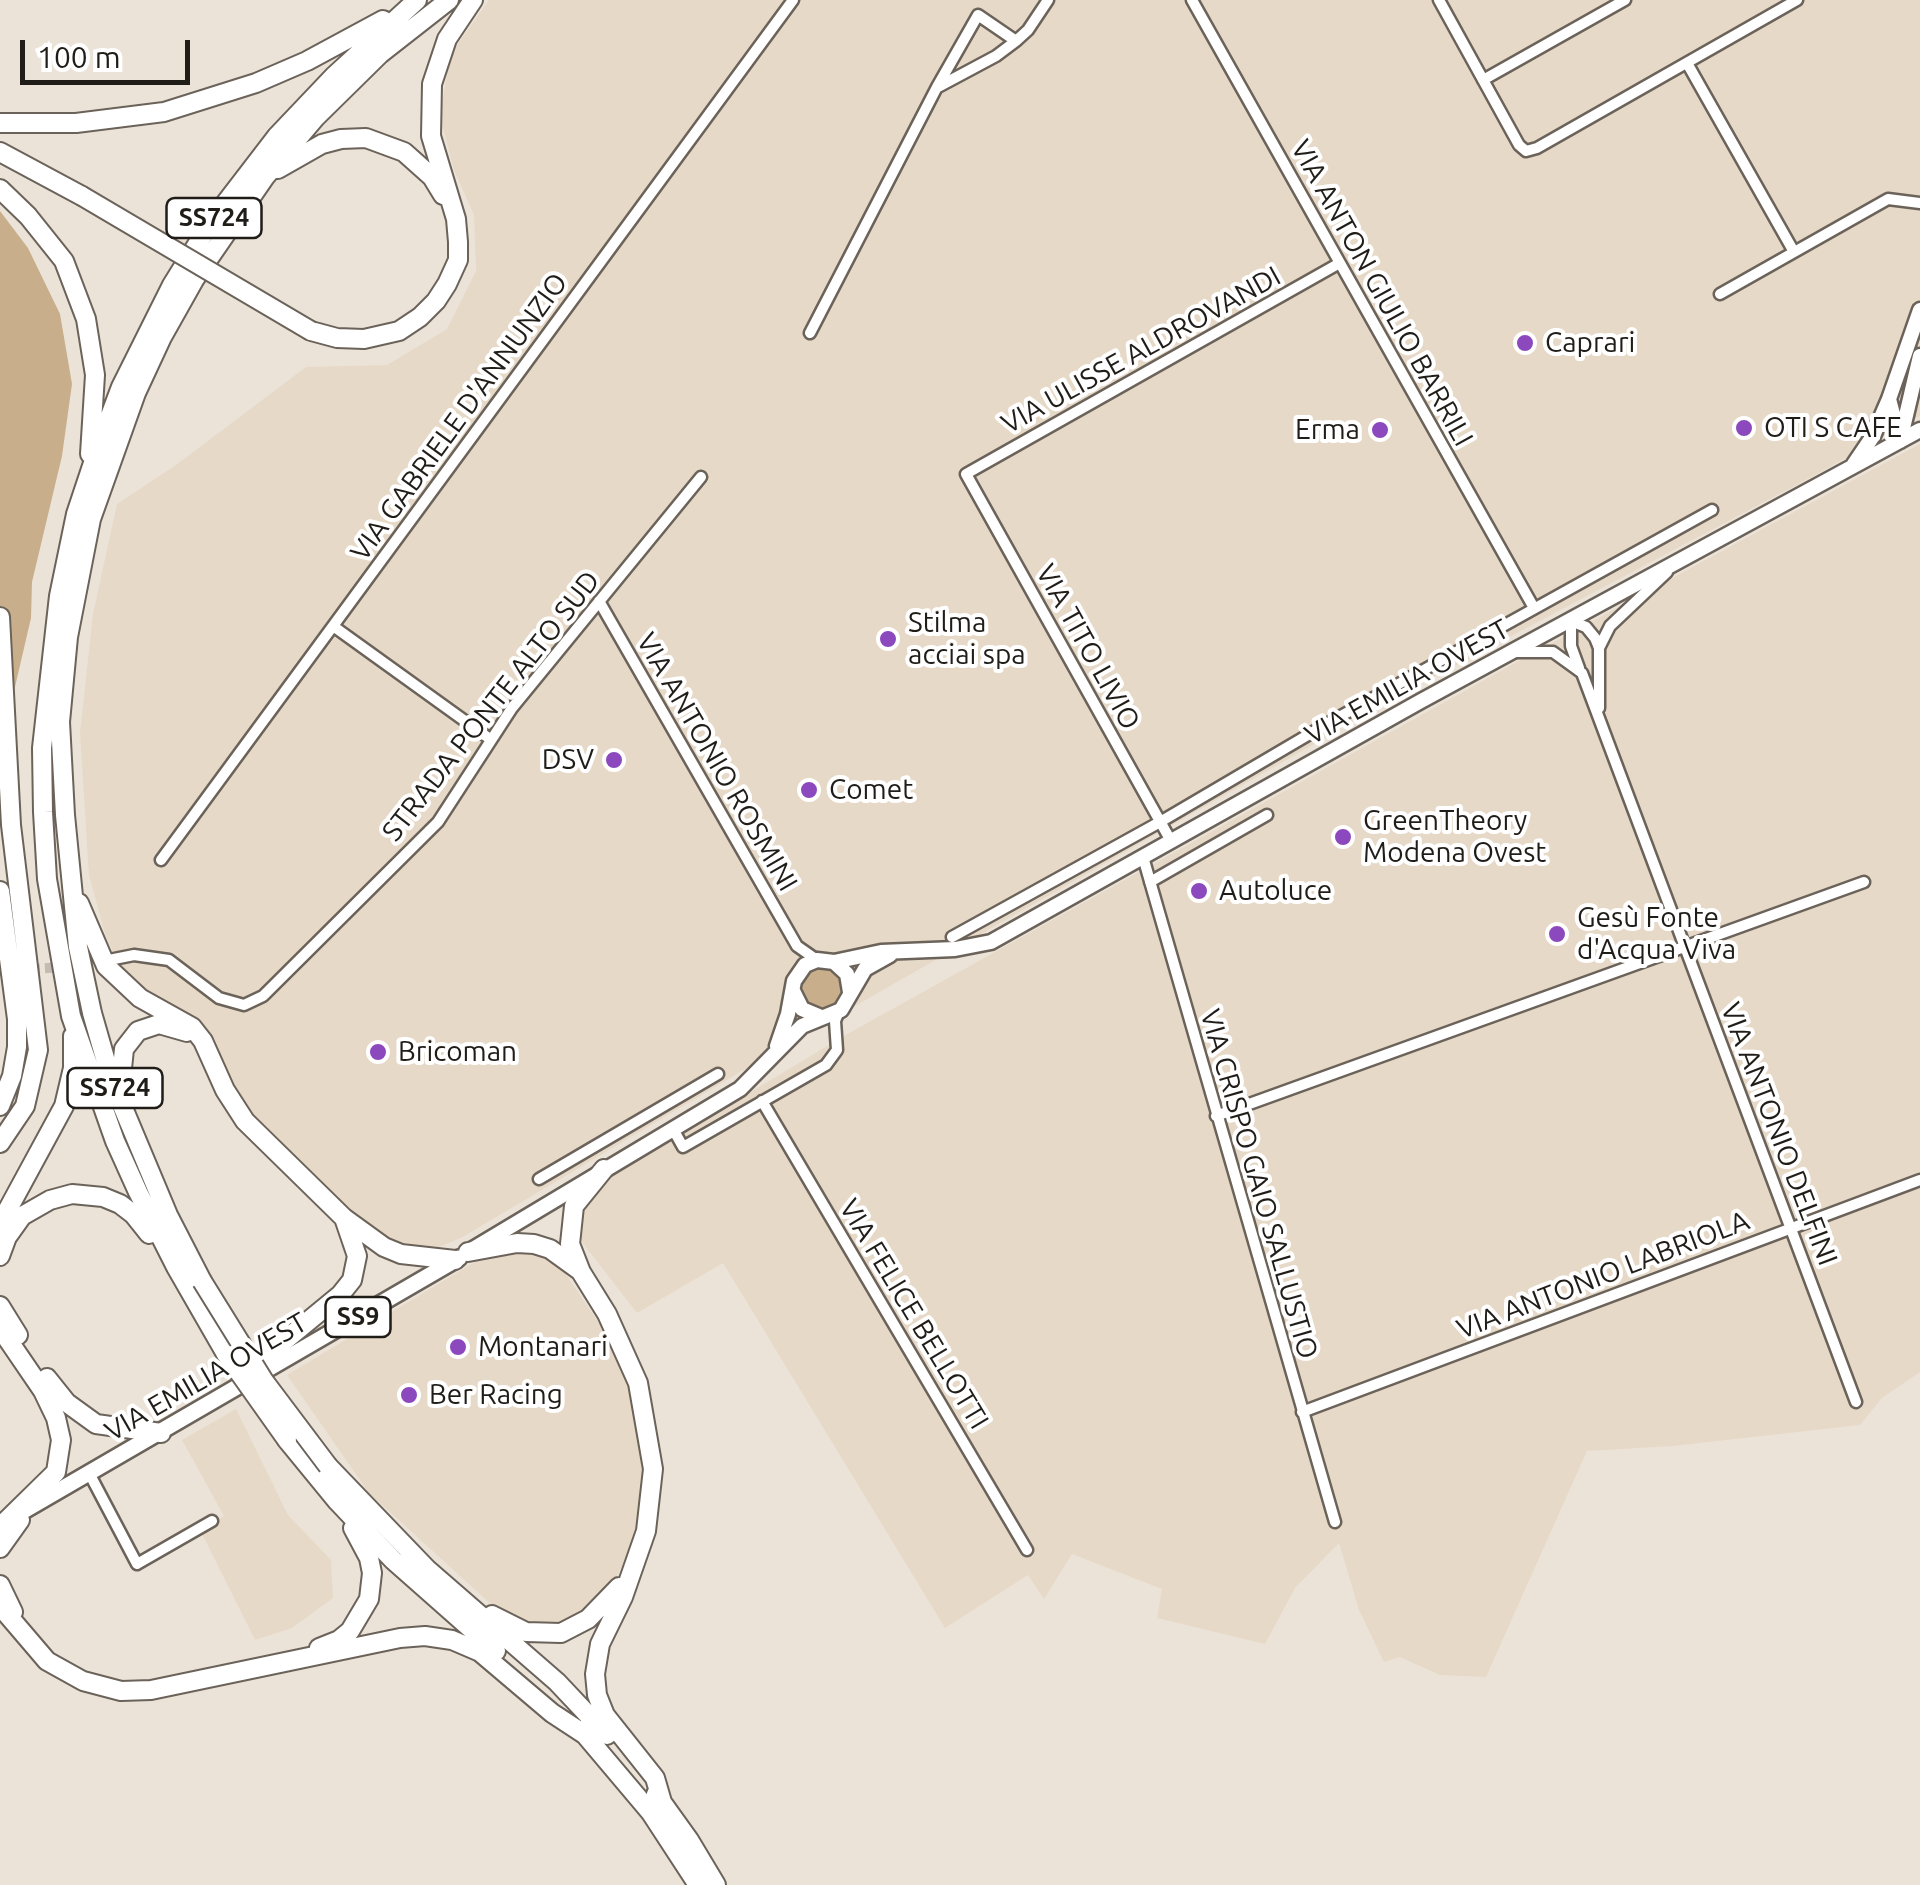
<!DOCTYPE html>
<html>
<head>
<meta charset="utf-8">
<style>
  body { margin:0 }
  #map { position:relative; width:1920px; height:1885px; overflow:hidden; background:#ece3d8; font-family:Ubuntu,sans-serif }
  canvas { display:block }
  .scale { position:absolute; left:20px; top:40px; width:170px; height:45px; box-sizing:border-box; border:5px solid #201d19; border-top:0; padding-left:12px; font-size:30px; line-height:35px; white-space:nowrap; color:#201d19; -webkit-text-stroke:8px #fff; paint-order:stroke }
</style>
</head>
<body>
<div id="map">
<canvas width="1920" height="1885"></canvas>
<div class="scale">100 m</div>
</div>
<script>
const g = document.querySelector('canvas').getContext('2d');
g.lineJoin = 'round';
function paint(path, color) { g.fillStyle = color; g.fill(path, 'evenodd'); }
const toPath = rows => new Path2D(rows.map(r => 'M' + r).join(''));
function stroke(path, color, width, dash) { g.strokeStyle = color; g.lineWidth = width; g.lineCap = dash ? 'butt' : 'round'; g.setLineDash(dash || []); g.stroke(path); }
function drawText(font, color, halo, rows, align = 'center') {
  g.font = font + ' Ubuntu,sans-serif'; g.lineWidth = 8; g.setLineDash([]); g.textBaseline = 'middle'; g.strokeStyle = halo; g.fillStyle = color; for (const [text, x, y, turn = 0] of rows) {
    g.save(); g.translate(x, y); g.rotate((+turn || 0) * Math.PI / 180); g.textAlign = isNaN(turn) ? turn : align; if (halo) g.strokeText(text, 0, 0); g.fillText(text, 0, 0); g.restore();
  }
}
paint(toPath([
  [489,0,1920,0,1920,416,1817,474,1402,694,762,1059,461,1238,439,1247,417,1250,385,1240,304,1170,247,1113,200,1026,171,1004,142,989,120,967,105,934,89,875,80,733,93,614,117,504,176,465,306,367,387,365,447,329,476,271,474,215,454,170,440,116,450,55],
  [1920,444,1920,1372,1882,1398,1860,1425,1673,1446,1587,1451,1486,1677,1440,1675,1400,1657,1384,1662,1359,1610,1339,1543,1295,1588,1265,1644,1157,1618,1162,1589,1072,1554,1044,1599,1028,1575,945,1628,723,1263,637,1313,578,1237,577,1221,586,1198,603,1181,842,1037,1515,663],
  [516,1245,557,1261,611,1341,628,1383,640,1437,644,1486,635,1536,613,1585,586,1612,565,1623,533,1626,494,1607,369,1493,287,1375,493,1251],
  [236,1409,288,1515,331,1560,333,1598,292,1628,255,1640,200,1530,224,1516,182,1440]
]), '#e7d9c7');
paint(toPath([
  [0,211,28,248,60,314,72,384,62,456,32,582,31,618,8,717,0,791],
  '802 988a20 20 0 1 1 40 0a20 20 0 1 1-40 0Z'
]), '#c9ae8b');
stroke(toPath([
  [0,971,64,967]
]), '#c3bbb2', 10, [10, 5]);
const street = toPath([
  [1192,0,1534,608],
  [1439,0,1519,145,1526,151,1537,148,1797,0],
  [1687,63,1794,252],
  [1483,80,1625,0],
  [938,87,996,56,1016,41,1028,30,1048,0],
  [1720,294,1888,199,1920,203],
  [810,333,937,87,978,15,1016,41],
  [599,601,797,946,817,960],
  [333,626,490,739],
  [1517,652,1553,652,1582,673,1856,1402],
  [1579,668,1571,646,1571,621,1586,627,1595,638,1599,648],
  [1599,708,1599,648,1610,626,1667,572],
  [1171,841,966,474,1338,264],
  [1143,857,1335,1522],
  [161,860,793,0],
  [1150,882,1267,815],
  [952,937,1160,822,1330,722,1712,510],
  [109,960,134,955,169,960,219,998,244,1005,263,996,438,822,512,708,701,477],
  [762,1101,1027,1550],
  [1216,1116,1864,882],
  [673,1129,683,1147,826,1065,837,1050,835,1021,839,1011],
  [539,1179,718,1074],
  [1302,1412,1920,1180],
  [89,1473,137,1564,212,1521]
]);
const secondary = toPath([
  [1889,399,1900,441],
  [1900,441,1920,356],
  [1854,464,1873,436,1889,399,1920,310],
  [834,962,881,952,955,949,991,942,1421,701,1920,430],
  [793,991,802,1009,821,1017],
  [777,1046,788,1014,794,981,805,965,817,960,834,962,847,974,850,992],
  [473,1249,740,1089,802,1026,841,1010,865,969,890,955]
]);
const primary = toPath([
  [20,1513,459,1258]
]);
const highway = toPath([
  [0,123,76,123,164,112,256,83,307,61,383,20],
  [0,152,82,196],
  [278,169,322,144,341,139,366,138,404,152,432,177,443,195],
  [0,189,28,216,64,261,86,319,95,375,90,454],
  [311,331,337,338,364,339,399,331,420,317,436,301,447,284,458,260,458,242,456,219,431,136,432,84,447,39,473,0],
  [0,617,11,825,38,1050,25,1106,0,1143],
  [0,891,17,1019,17,1047,12,1076,0,1106],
  [79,903,106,966,140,998,192,1027,203,1041,225,1090,245,1121,344,1218,384,1247,401,1254,455,1260],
  [120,1088,124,1049,138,1031,159,1024,187,1032],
  [604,1169,574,1206,570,1244,581,1272,607,1314,638,1383,653,1469,646,1531,623,1597,600,1644,595,1674,597,1695,605,1715,655,1778,662,1802],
  [0,1224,64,1106,73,1068,73,1036],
  [468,1252,517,1243,534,1244,550,1249,579,1270],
  [0,1256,7,1237,22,1216,50,1200,72,1194,103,1197,120,1204,133,1214,149,1234],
  [202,1281,168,1215,111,1079,92,1013,78,947,65,815,60,722,68,637,91,519,136,393,162,337,194,280,265,177,316,117,380,54,449,0],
  [0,1306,18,1335],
  [0,1328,43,1391,56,1418,61,1440,56,1472,2,1525],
  [226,1354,176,1267,138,1192,115,1141,71,1016,47,879,43,812,42,748,59,596,76,514,98,448,121,387,172,285,211,222,277,136,334,76,417,0],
  [260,1374,278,1346,340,1295,352,1280,357,1256,344,1218],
  [47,1378,67,1403,96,1424,161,1433],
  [287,1440,337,1501,393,1560,496,1651],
  [328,1466,427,1569,557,1682,607,1735],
  [0,1548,20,1520],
  [0,1585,13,1612],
  [0,1606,47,1661,83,1681,121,1691,151,1690,400,1638,425,1636,452,1640,480,1652,552,1713,587,1736],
  [492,1615,526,1632,561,1633,588,1619,619,1587],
  [319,1648,339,1640,350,1631,369,1599,372,1573,369,1558,353,1528],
  [581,1730,651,1813,698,1885],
  [656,1794,689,1840,716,1885]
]);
stroke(street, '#6b635a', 15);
stroke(secondary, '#6b635a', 19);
stroke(primary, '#6b635a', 20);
stroke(highway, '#6b635a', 22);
stroke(street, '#fff', 10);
stroke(secondary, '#fff', 14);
stroke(primary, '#fff', 15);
stroke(highway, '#fff', 18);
const highwayBridge = toPath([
  [82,196,311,331],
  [202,1281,264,1381,328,1466],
  [226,1354,287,1440]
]);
stroke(highwayBridge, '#6b635a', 22, []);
stroke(highwayBridge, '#fff', 18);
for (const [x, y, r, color] of [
  [1525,343,10,"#8c48bd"],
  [1744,428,10,"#8c48bd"],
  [1380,430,10,"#8c48bd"],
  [888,639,10,"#8c48bd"],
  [614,760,10,"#8c48bd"],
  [809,790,10,"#8c48bd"],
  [1343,837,10,"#8c48bd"],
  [1199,891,10,"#8c48bd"],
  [1557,934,10,"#8c48bd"],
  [378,1052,10,"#8c48bd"],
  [458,1347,10,"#8c48bd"],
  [409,1395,10,"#8c48bd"]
]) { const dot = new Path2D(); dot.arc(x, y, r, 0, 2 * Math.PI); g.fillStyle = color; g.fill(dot); stroke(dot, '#fff', 4); }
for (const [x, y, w] of [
  [214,218,95],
  [115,1088,95],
  [358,1317,65]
]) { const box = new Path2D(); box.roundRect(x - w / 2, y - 20, w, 40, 8); g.fillStyle = '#fff'; g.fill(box); stroke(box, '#201d19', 2.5); }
drawText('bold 25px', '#201d19', null, [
  ["SS724",214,218],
  ["SS724",115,1088],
  ["SS9",358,1317]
]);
drawText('28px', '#201d19', '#fff', [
  ["VIA ANTON GIULIO BARRILI",1382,293,61],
  ["VIA ULISSE ALDROVANDI",1141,350,-29],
  ["VIA GABRIELE D'ANNUNZIO",459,417,-54],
  ["VIA TITO LIVIO",1088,647,61],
  ["VIA EMILIA OVEST",1407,682,-29],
  ["STRADA PONTE ALTO SUD",491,706,-52],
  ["VIA ANTONIO ROSMINI",717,762,60],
  ["VIA ANTONIO DELFINI",1779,1134,69],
  ["VIA CRISPO GAIO SALLUSTIO",1259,1184,74],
  ["VIA ANTONIO LABRIOLA",1603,1275,-21],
  ["VIA FELICE BELLOTTI",914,1314,59],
  ["VIA EMILIA OVEST",206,1377,-30]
]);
drawText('28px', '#201d19', '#fff', [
  ["Caprari",1545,343],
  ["OTI S CAFE",1764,428],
  ["Erma",1360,430,"right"],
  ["Stilma",908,623],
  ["acciai spa",908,655],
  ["DSV",594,760,"right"],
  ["Comet",829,790],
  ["GreenTheory",1363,821],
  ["Modena Ovest",1363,853],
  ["Autoluce",1219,891],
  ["Gesù Fonte",1577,918],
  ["d'Acqua Viva",1577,950],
  ["Bricoman",398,1052],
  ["Montanari",478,1347],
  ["Ber Racing",429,1395]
], 'left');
</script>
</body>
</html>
